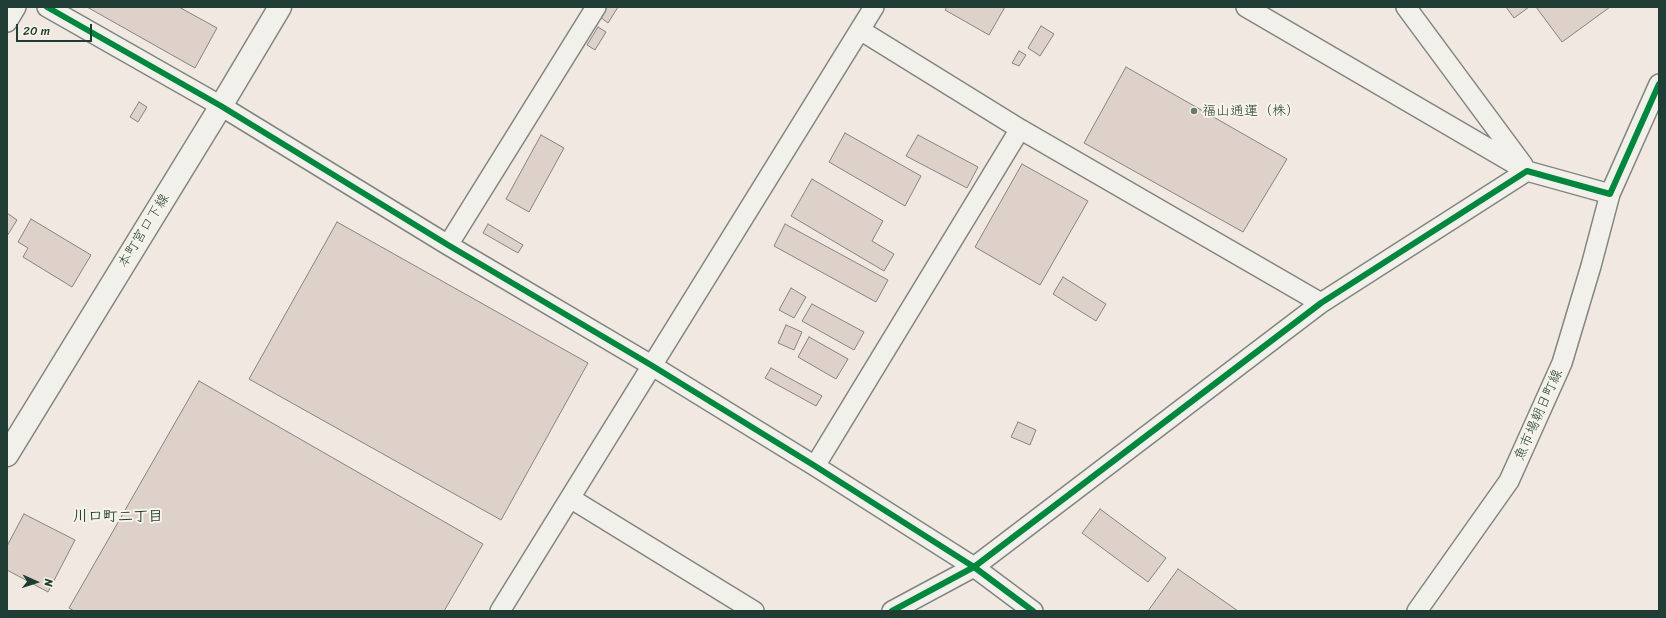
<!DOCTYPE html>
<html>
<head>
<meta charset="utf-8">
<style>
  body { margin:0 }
  #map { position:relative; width:1666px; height:618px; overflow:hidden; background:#f1e9e1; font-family:Sriracha,sans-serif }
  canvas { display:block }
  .frame { position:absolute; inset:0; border:8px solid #1f3d34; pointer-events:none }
  .north { position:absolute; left:16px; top:562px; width:40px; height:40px; -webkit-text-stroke:3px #f7f3e8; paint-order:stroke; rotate:93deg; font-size:11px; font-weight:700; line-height:16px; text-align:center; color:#1f3d34 }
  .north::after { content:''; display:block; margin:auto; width:14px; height:18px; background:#1f3d34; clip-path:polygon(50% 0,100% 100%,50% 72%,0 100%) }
  .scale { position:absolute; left:16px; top:24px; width:76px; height:18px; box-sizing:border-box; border:2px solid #1f3d34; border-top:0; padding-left:5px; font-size:12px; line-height:14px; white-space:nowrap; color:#1f3d34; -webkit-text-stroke:3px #f7f3e8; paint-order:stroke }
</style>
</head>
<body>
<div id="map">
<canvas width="1666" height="618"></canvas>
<div class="frame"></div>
<div class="north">N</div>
<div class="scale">20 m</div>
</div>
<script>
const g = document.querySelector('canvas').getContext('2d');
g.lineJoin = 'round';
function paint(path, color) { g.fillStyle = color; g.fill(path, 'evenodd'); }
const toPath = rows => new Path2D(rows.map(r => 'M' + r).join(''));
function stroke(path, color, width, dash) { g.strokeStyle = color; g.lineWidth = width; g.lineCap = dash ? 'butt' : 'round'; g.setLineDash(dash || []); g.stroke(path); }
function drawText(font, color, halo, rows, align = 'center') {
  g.font = font + ' Sriracha,"Klee One",sans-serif'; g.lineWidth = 4; g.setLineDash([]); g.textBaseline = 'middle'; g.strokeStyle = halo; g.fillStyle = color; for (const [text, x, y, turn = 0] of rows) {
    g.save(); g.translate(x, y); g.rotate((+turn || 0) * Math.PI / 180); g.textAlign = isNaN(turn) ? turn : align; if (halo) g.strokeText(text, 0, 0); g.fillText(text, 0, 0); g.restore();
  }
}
const building = toPath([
  [87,7,179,7,217,28,195,68,87,7],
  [607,7,618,7,608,23,600,17,607,7],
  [947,7,1005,7,989,35,945,10,947,7],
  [1506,7,1529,7,1514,18,1506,7],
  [1536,7,1610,7,1562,42,1536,7],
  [1041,26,1054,34,1040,56,1028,48,1041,26],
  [598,27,606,32,595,50,587,45,598,27],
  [1019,51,1026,55,1019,66,1012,63,1019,51],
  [1126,67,1287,159,1243,232,1084,143,1126,67],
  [139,102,147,107,138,122,130,117,139,102],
  [845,133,921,176,905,206,829,162,845,133],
  [541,135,564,148,529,212,506,199,541,135],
  [918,135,978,167,967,188,906,156,918,135],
  [1022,164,1088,201,1040,285,975,247,1022,164],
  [812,179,883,221,872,241,894,254,884,271,791,216,812,179],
  [7,213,17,220,7,236,7,213],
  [31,219,91,255,72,287,23,257,28,248,18,242,31,219],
  [337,222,588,363,501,520,249,379,337,222],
  [488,224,523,245,518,253,483,233,488,224],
  [785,224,888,280,876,302,774,246,785,224],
  [1063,277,1106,304,1096,321,1053,294,1063,277],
  [791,288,806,297,794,318,779,310,791,288],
  [812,304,864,332,854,350,802,321,812,304],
  [786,325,802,332,794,350,778,343,786,325],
  [809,337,848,359,836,379,798,357,809,337],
  [771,368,822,396,816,406,765,378,771,368],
  [199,381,483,544,444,611,74,611,69,608,199,381],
  [1018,422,1036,430,1030,445,1011,437,1018,422],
  [1100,509,1166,558,1148,582,1082,533,1100,509],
  [24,514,75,540,48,592,7,570,7,546,24,514],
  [1178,569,1238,611,1148,611,1178,569]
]);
paint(building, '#ddd1c9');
stroke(building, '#838580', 1);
const street = toPath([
  [47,7,221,106,448,245,651,365,815,466,974,567,1033,611],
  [1246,7,1527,171],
  [1406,7,1523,165],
  [7,22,16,7],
  [860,30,1020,129,1321,303],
  [448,245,596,7],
  [815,466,1020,129],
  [570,498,754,611],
  [500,611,874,7],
  [892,611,974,567,1321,303,1527,171,1610,194,1659,84],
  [1417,611,1509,481,1562,363,1591,266,1610,194]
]);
const secondary = toPath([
  [7,455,221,106,280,7]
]);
stroke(street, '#838580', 22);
stroke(secondary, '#838580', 25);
stroke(street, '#f2f0eb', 19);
stroke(secondary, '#f2f0eb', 22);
stroke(toPath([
  [47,7,221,106,448,245,651,365,815,466,974,567,1033,611],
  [892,611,974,567,1321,303,1527,171,1610,194,1659,84]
]), '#00873e', 6);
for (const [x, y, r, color] of [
  [1194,111,4,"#687971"]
]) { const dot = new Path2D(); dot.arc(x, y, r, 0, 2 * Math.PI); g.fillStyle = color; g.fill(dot); stroke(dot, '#f7f3e8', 1.5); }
drawText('14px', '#1f3d34', '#f7f3e8', [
  ["福山通運（株）",1202,111]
], 'left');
drawText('14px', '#1f3d34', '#f7f3e8', [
  ["本町宮口下線",144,231,-58],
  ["魚市場朝日町線",1539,415,-66]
]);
drawText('bold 15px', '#1f3d34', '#f7f3e8', [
  ["川口町二丁目",118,517]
]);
</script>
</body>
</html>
